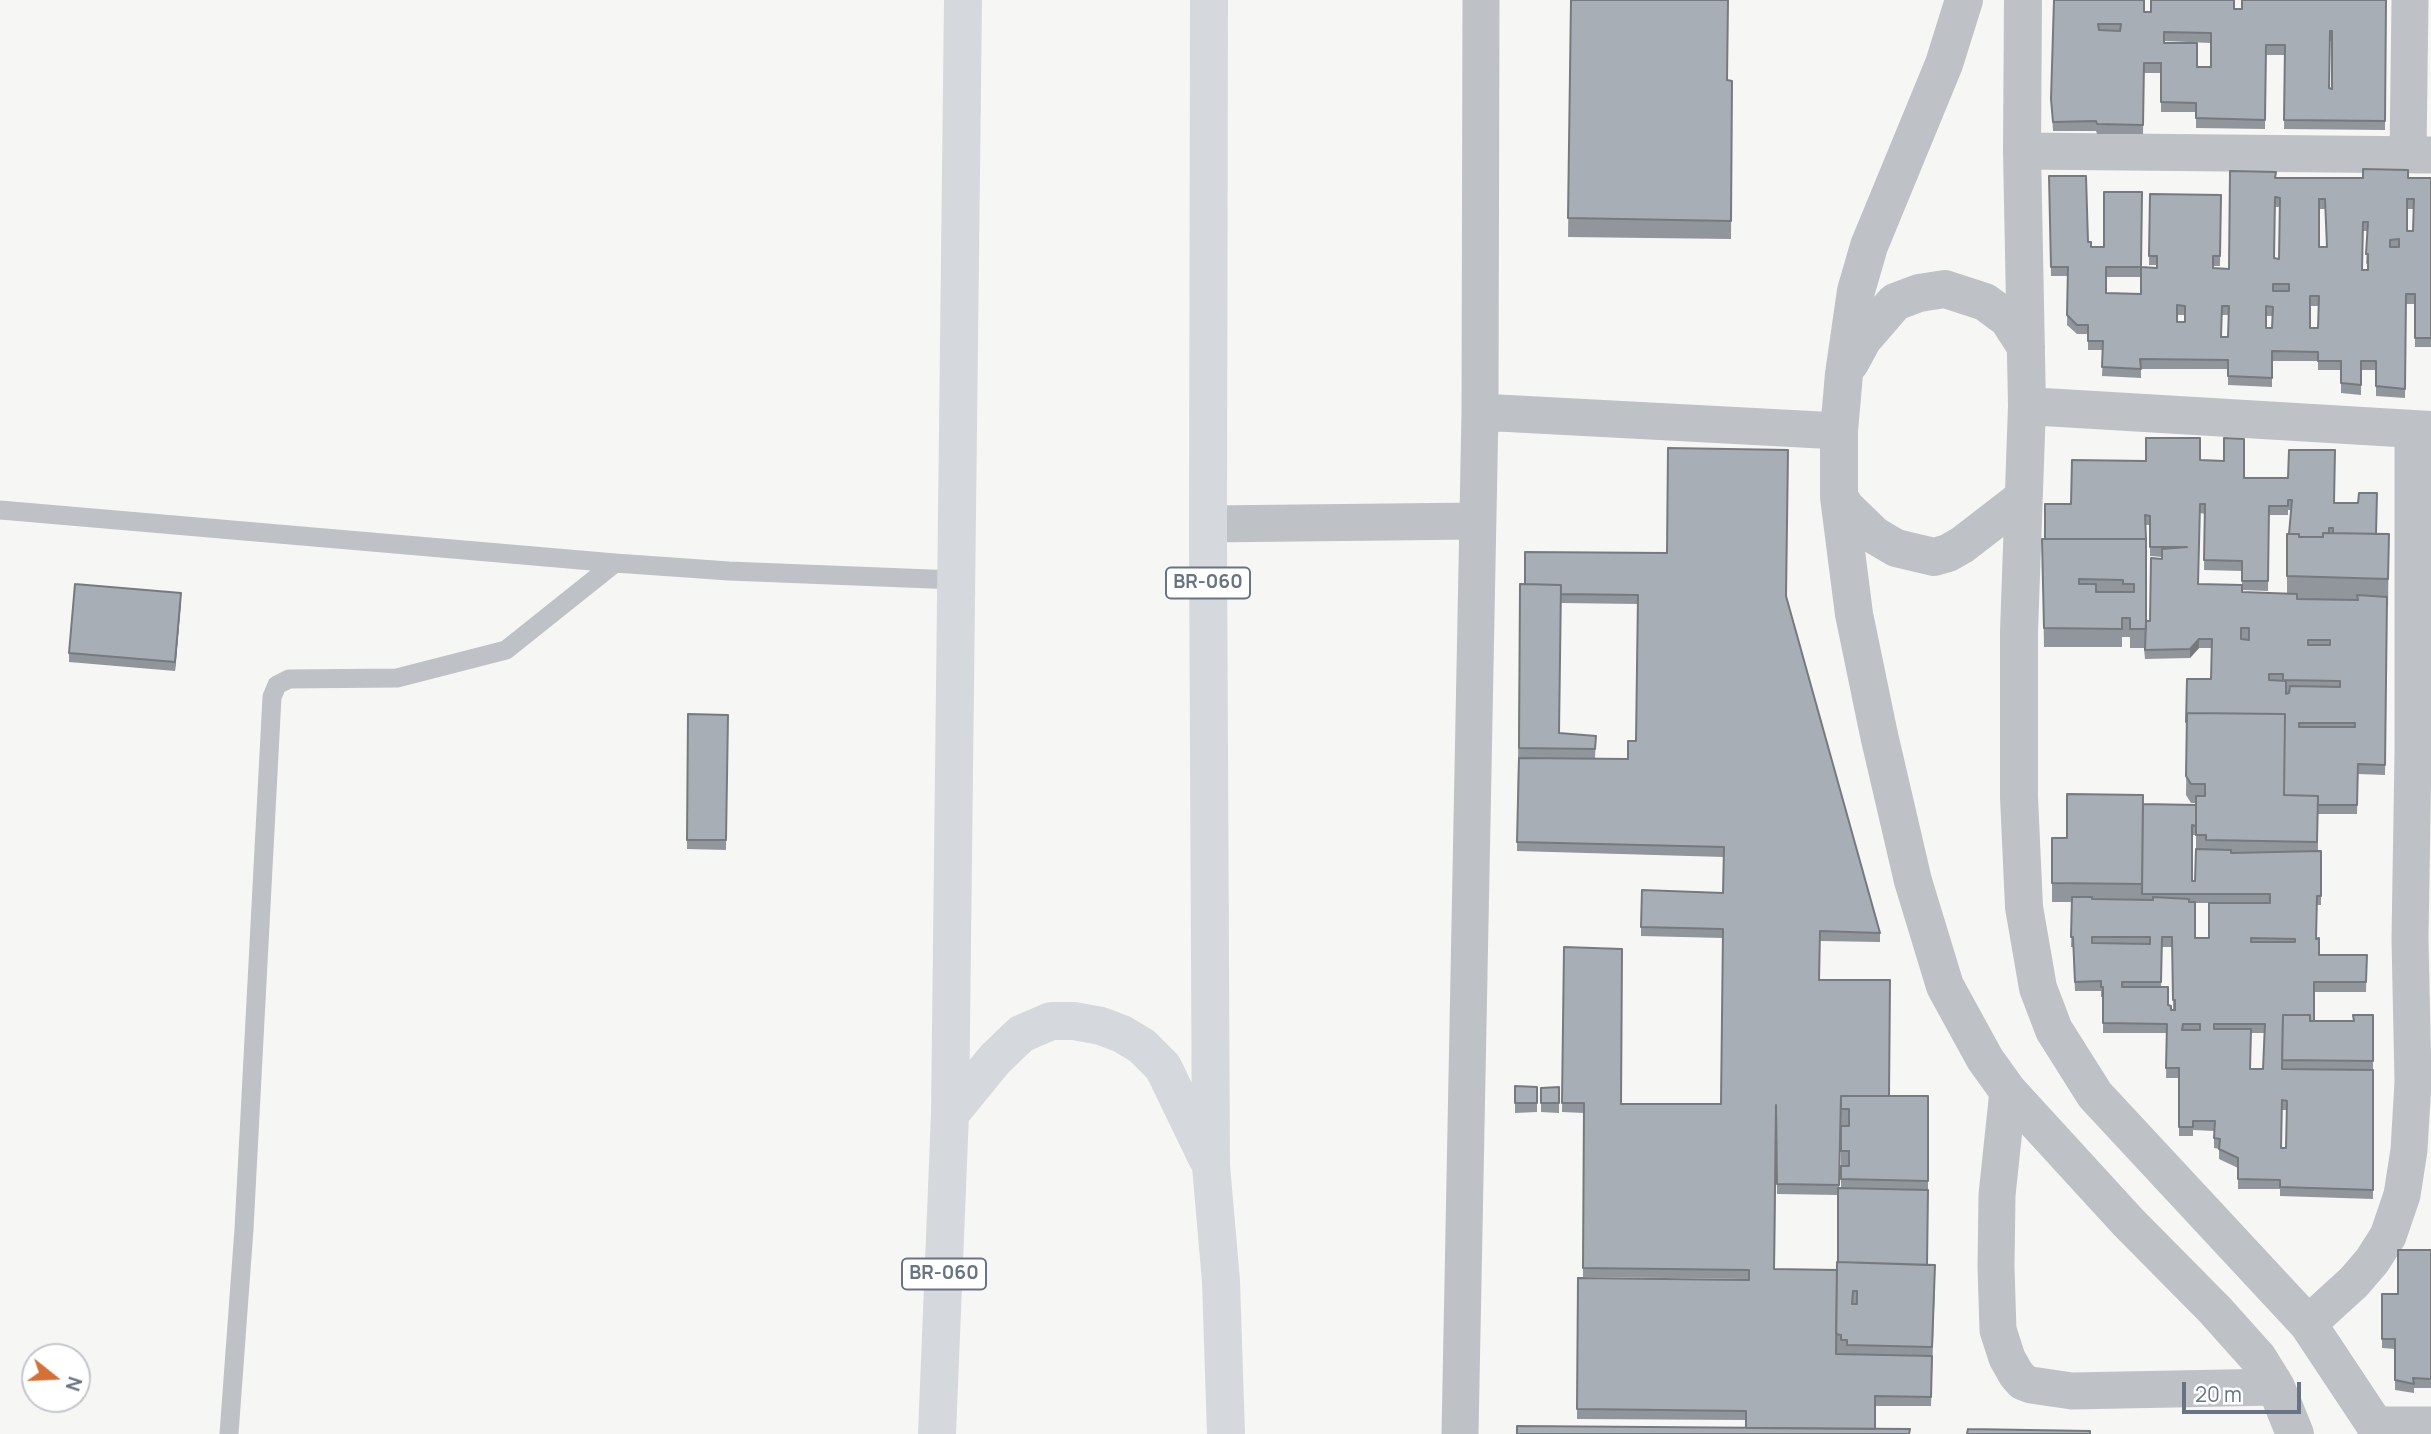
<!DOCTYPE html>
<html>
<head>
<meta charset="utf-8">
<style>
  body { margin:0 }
  #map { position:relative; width:2431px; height:1434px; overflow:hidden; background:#f6f7f4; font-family:Manrope,sans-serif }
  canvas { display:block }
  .north { position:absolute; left:21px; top:1343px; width:70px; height:70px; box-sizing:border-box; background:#fff; border:2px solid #c3c7cd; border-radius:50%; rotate:108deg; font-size:19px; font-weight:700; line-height:28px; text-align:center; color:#687383 }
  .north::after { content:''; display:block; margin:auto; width:24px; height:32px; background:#d67135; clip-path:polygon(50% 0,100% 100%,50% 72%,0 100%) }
  .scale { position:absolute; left:2182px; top:1382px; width:119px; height:32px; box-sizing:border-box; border:4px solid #687383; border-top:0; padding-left:9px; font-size:21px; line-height:24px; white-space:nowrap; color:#687383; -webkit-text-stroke:5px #fff; paint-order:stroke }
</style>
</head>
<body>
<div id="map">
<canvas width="2431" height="1434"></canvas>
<div class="north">N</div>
<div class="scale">20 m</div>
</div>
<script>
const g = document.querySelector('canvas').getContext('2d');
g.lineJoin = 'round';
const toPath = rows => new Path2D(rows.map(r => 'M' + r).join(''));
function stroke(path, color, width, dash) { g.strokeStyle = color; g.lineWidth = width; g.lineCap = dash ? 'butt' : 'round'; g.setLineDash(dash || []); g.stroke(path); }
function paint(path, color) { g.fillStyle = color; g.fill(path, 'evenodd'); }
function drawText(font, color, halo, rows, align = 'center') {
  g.font = font + ' Manrope,sans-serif'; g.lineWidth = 7; g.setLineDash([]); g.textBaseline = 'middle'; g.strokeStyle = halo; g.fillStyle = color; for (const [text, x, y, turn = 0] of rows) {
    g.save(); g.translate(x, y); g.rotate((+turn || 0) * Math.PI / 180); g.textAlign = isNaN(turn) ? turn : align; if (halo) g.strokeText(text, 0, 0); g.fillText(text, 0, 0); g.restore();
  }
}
stroke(toPath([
  [0,510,615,563,729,571,956,580],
  [229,1434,244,1229,272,697,277,685,289,679,397,678,506,650,615,563]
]), '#bec1c6', 19);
stroke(toPath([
  [2022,151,2431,155],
  [2408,154,2410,0],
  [1480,412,1839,431],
  [1208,524,1478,521],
  [2008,1091,1997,1195,1996,1267,1998,1330,2007,1358,2016,1374,2023,1382,2031,1385,2072,1391,2276,1387],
  [2308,1324,2354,1282,2372,1261,2388,1236,2402,1195,2409,1150,2413,1082,2410,939,2413,752,2413,430],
  [2375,1425,2431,1425],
  [1460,1434,1480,412,1481,0]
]), '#bec1c6', 37);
stroke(toPath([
  [1964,0,1944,64,1869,246,1856,291,1844,374,1839,431,1839,497,1854,614,1879,735,1913,881,1945,986,1985,1059,2008,1091,2128,1222,2215,1310,2258,1358,2276,1387,2295,1434],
  [2023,0,2022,151,2027,406,2019,632,2019,797,2024,907,2038,988,2054,1030,2095,1095,2308,1324,2375,1425,2377,1434],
  [1850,363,1863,339,1895,302,1919,293,1945,289,1985,302,2008,319,2026,347],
  [2027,406,2431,430],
  [1839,497,1846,508,1874,535,1896,548,1934,557,1948,553,1962,545,2023,498]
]), '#bec1c6', 38);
stroke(toPath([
  [1209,0,1208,543,1211,1166,1221,1281,1226,1434],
  [950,1114,995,1059,1021,1034,1051,1021,1074,1021,1101,1026,1122,1034,1142,1046,1163,1067,1207,1158],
  [937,1434,950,1114,963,0]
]), '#d5d8dc', 38);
paint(toPath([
  [1571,0,1727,80,1732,81,1731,239,1568,237],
  [2054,0,2144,12,2234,9,2386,0,2385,130,2284,129,2285,55,2266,55,2265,129,2196,128,2196,112,2161,112,2161,73,2144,73,2143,134,2097,134,2096,131,2053,131,2051,99],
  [2164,41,2211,43,2211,67,2197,67,2164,43],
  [2330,41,2332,41,2332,89,2329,88],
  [2049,176,2091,247,2141,267,2157,268,2157,265,2149,265,2150,194,2221,195,2220,266,2213,266,2213,268,2229,269,2276,178,2431,178,2431,347,2415,347,2415,304,2406,304,2405,398,2376,396,2376,370,2361,370,2361,395,2341,393,2341,370,2318,370,2318,361,2272,361,2272,387,2228,385,2228,369,2141,369,2141,378,2102,376,2103,350,2088,350,2088,334,2077,334,2067,325,2068,276,2051,276],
  [2275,207,2280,207,2279,259,2274,258],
  [2319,209,2325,209,2327,247,2319,247],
  [2407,209,2414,209,2413,231,2407,231],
  [2363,231,2368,231,2366,264,2368,263,2368,270,2362,270],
  [2106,277,2141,277,2141,294,2106,293],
  [2310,306,2318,306,2318,328,2310,328],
  [2177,315,2185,315,2185,322,2177,322],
  [2222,315,2229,315,2228,337,2221,337],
  [2266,316,2272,316,2272,328,2266,328],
  [2200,460,2244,478,2334,503,2377,534,2389,534,2388,606,2387,606,2385,775,2358,774,2357,814,2318,814,2318,851,2321,851,2321,905,2317,905,2316,939,2319,955,2367,955,2366,992,2314,992,2314,1021,2354,1021,2373,1015,2373,1199,2280,1196,2280,1189,2238,1189,2238,1168,2219,1159,2219,1149,2214,1148,2214,1131,2193,1130,2193,1136,2179,1136,2179,1078,2166,1078,2167,1033,2103,1033,2103,997,2101,997,2101,991,2075,991,2073,947,2071,947,2072,902,2052,902,2052,838,2067,838,2143,804,2196,805,2196,803,2191,803,2186,795,2187,731,2186,731,2186,722,2211,679,2212,648,2199,648,2190,658,2145,659,2144,648,2130,648,2130,637,2122,637,2122,647,2044,647,2042,539,2045,539,2071,504,2146,461],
  [2288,510,2291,510,2289,534,2287,534,2287,594,2242,592,2242,590,2268,591,2269,515,2288,515],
  [2200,513,2205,514,2204,570,2242,571,2242,585,2198,584],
  [2146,525,2150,525,2150,556,2162,557,2150,621,2146,621],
  [2196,827,2196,849,2195,881,2192,881,2192,835,2196,835],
  [2195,903,2209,903,2209,938,2195,938],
  [2162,947,2172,947,2173,1009,2171,1010,2168,1005,2161,987],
  [2251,1033,2264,1033,2263,1069,2250,1069],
  [2282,1110,2287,1110,2286,1148,2281,1148],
  [1520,584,1786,597,1880,933,1880,942,1820,941,1819,980,1889,1096,1928,1096,1928,1265,1935,1284,1931,1406,1875,1406,1875,1429,1910,1434,1517,1434,1517,1426,1746,1428,1746,1420,1577,1419,1578,1278,1749,1280,1749,1279,1583,1277,1584,1113,1562,1112,1564,947,1621,1104,1721,1104,1723,938,1641,936,1641,927,1723,893,1724,857,1517,851],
  [1561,603,1638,604,1636,741,1628,759,1595,759,1596,736,1559,733],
  [1776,1114,1777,1194,1838,1195,1837,1270,1775,1269],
  [1840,1115,1841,1115,1841,1188,1839,1188],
  [181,602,175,671,69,662,69,653],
  [688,714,728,715,726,850,687,849],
  [1515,1086,1537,1087,1537,1112,1515,1113],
  [1559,1087,1559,1113,1541,1112,1541,1088],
  [2431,1250,2431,1388,2414,1388,2414,1393,2395,1390,2395,1349,2382,1348,2382,1294,2398,1294]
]), '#90969c');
paint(toPath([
  [181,593,181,602,175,671,175,662],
  [2199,639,2199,648,2190,658,2190,649]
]), '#767a7f');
const building = toPath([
  [1571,0,1728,0,1727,80,1732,81,1731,221,1568,218,1571,0],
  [2054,0,2144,0,2144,12,2151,12,2151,0,2234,0,2234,9,2242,9,2242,0,2386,0,2385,121,2284,120,2285,45,2266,45,2265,120,2196,118,2196,103,2161,102,2161,63,2144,63,2143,125,2097,124,2096,121,2053,122,2051,99,2054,0],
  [2098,24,2121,24,2120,31,2099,30,2098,24],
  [2330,31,2332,31,2332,89,2329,88,2330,31],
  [2164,32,2211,33,2211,67,2197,67,2197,43,2164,43,2164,32],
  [2363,169,2408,170,2408,178,2431,178,2431,338,2415,338,2415,294,2406,294,2405,389,2376,386,2376,361,2361,361,2361,385,2341,383,2341,361,2318,361,2318,352,2272,351,2272,378,2228,376,2228,360,2140,359,2141,369,2102,367,2103,341,2088,341,2088,325,2077,325,2067,315,2068,267,2051,267,2049,176,2086,176,2088,242,2091,242,2091,247,2104,247,2104,192,2142,192,2141,267,2106,267,2106,293,2141,294,2141,267,2157,268,2157,256,2149,256,2150,194,2221,195,2220,256,2213,256,2213,268,2229,269,2230,171,2276,172,2275,178,2363,178,2363,169],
  [2275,197,2280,198,2279,259,2274,258,2275,197],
  [2319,199,2325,199,2327,247,2319,247,2319,199],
  [2407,199,2414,199,2413,231,2407,231,2407,199],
  [2363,222,2368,222,2366,254,2368,254,2368,270,2362,270,2363,222],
  [2399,239,2399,247,2390,247,2390,240,2399,239],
  [2273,284,2289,284,2289,291,2273,291,2273,284],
  [2310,296,2319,296,2318,328,2310,328,2310,296],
  [2177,305,2185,306,2185,322,2177,322,2177,305],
  [2222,306,2229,306,2228,337,2221,337,2222,306],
  [2266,306,2273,307,2272,328,2266,328,2266,306],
  [2146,438,2200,438,2200,460,2224,461,2224,438,2244,439,2244,478,2288,478,2289,450,2335,450,2334,503,2358,503,2359,493,2377,493,2376,534,2333,533,2333,528,2329,528,2329,533,2323,533,2323,537,2299,537,2299,534,2289,534,2292,500,2288,500,2288,506,2269,506,2268,581,2242,581,2242,561,2204,560,2205,504,2200,504,2198,584,2242,585,2242,592,2297,594,2297,599,2358,600,2357,595,2387,597,2385,765,2358,764,2357,805,2318,805,2318,796,2284,795,2285,714,2187,713,2187,722,2186,722,2187,679,2211,679,2212,639,2199,639,2190,649,2145,650,2146,621,2150,621,2151,558,2162,559,2162,549,2187,547,2150,547,2150,516,2145,515,2146,539,2045,539,2045,504,2071,504,2072,460,2146,461,2146,438],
  [2241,628,2249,628,2249,640,2241,639,2241,628],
  [2308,640,2330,640,2330,645,2308,645,2308,640],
  [2269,674,2283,674,2283,680,2340,681,2340,687,2290,686,2289,693,2286,694,2286,681,2269,680,2269,674],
  [2299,723,2355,723,2355,727,2299,727,2299,723],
  [1668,448,1788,450,1786,596,1880,933,1820,931,1819,980,1890,980,1889,1096,1841,1096,1839,1185,1777,1184,1776,1105,1774,1269,1837,1270,1836,1354,1932,1356,1931,1397,1875,1396,1875,1429,1746,1428,1746,1411,1577,1409,1578,1278,1749,1280,1749,1270,1583,1268,1584,1103,1562,1103,1564,947,1622,949,1621,1104,1721,1104,1723,929,1641,927,1642,890,1723,893,1724,847,1517,842,1519,758,1628,759,1628,741,1636,741,1638,595,1561,594,1561,585,1525,584,1525,552,1667,553,1668,448],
  [2323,533,2389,534,2388,579,2287,576,2287,534,2299,534,2299,537,2323,537,2323,533],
  [2042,539,2146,539,2146,629,2130,629,2130,618,2122,618,2122,629,2044,628,2042,539],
  [2079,579,2123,580,2123,584,2134,584,2134,592,2096,592,2096,584,2079,584,2079,579],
  [75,584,181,593,175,662,69,653,75,584],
  [1520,584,1561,585,1559,733,1596,736,1595,749,1519,748,1520,584],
  [2187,713,2285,714,2284,795,2318,796,2317,842,2206,840,2206,835,2196,835,2196,796,2205,796,2205,784,2191,784,2186,776,2187,713],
  [688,714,728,715,726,840,687,840,688,714],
  [2067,794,2143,795,2142,884,2052,883,2052,838,2067,838,2067,794],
  [2143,804,2196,805,2196,826,2192,825,2192,881,2195,881,2196,849,2231,850,2231,853,2321,851,2321,896,2317,896,2316,939,2319,938,2319,955,2367,955,2366,982,2314,982,2314,1021,2310,1021,2310,1015,2283,1015,2282,1069,2373,1070,2373,1190,2280,1187,2280,1180,2238,1179,2238,1158,2219,1149,2220,1139,2214,1138,2215,1121,2193,1121,2193,1127,2179,1127,2179,1068,2166,1068,2167,1024,2103,1023,2103,987,2101,987,2101,981,2075,982,2073,937,2071,937,2072,897,2092,897,2092,899,2153,900,2153,897,2189,899,2189,902,2195,902,2195,938,2209,938,2209,903,2270,903,2270,894,2142,894,2143,804],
  [2092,937,2150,937,2150,944,2092,943,2092,937],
  [2162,937,2172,937,2173,1000,2175,1000,2175,1010,2171,1010,2171,1006,2168,1005,2168,987,2122,987,2122,982,2161,982,2162,937],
  [2251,938,2295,939,2295,942,2251,942,2251,938],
  [2183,1024,2200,1024,2200,1030,2182,1030,2183,1024],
  [2214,1024,2265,1024,2263,1069,2250,1069,2251,1029,2214,1029,2214,1024],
  [2282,1100,2287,1101,2286,1148,2281,1148,2282,1100],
  [2283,1015,2310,1015,2310,1021,2354,1021,2353,1015,2373,1015,2373,1061,2282,1060,2283,1015],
  [1515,1086,1537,1087,1537,1103,1515,1103,1515,1086],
  [1559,1087,1559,1103,1541,1103,1541,1088,1559,1087],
  [1841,1096,1928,1096,1928,1181,1841,1179,1841,1166,1849,1166,1849,1151,1841,1151,1841,1126,1849,1126,1849,1109,1841,1109,1841,1096],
  [1838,1188,1928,1190,1927,1265,1838,1262,1838,1188],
  [2398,1250,2431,1250,2431,1379,2413,1378,2414,1384,2395,1380,2395,1339,2382,1339,2382,1294,2398,1294,2398,1250],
  [1837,1262,1935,1265,1932,1347,1847,1345,1847,1340,1841,1340,1841,1335,1836,1334,1837,1262],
  [1853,1291,1857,1291,1857,1304,1852,1304,1853,1291],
  [1517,1426,1910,1429,1909,1434,1517,1434,1517,1426],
  [1968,1429,2090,1431,2090,1434,1967,1434,1968,1429]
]);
paint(building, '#a8aeb5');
stroke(building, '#767a7f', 2);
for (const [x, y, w] of [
  [1208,583,84],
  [944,1274,84]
]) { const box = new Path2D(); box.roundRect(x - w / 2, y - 15.5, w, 31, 5); g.fillStyle = '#fff'; g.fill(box); stroke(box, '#687383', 2); }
drawText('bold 19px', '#687383', null, [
  ["BR-060",1208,583],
  ["BR-060",944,1274]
]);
</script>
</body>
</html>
